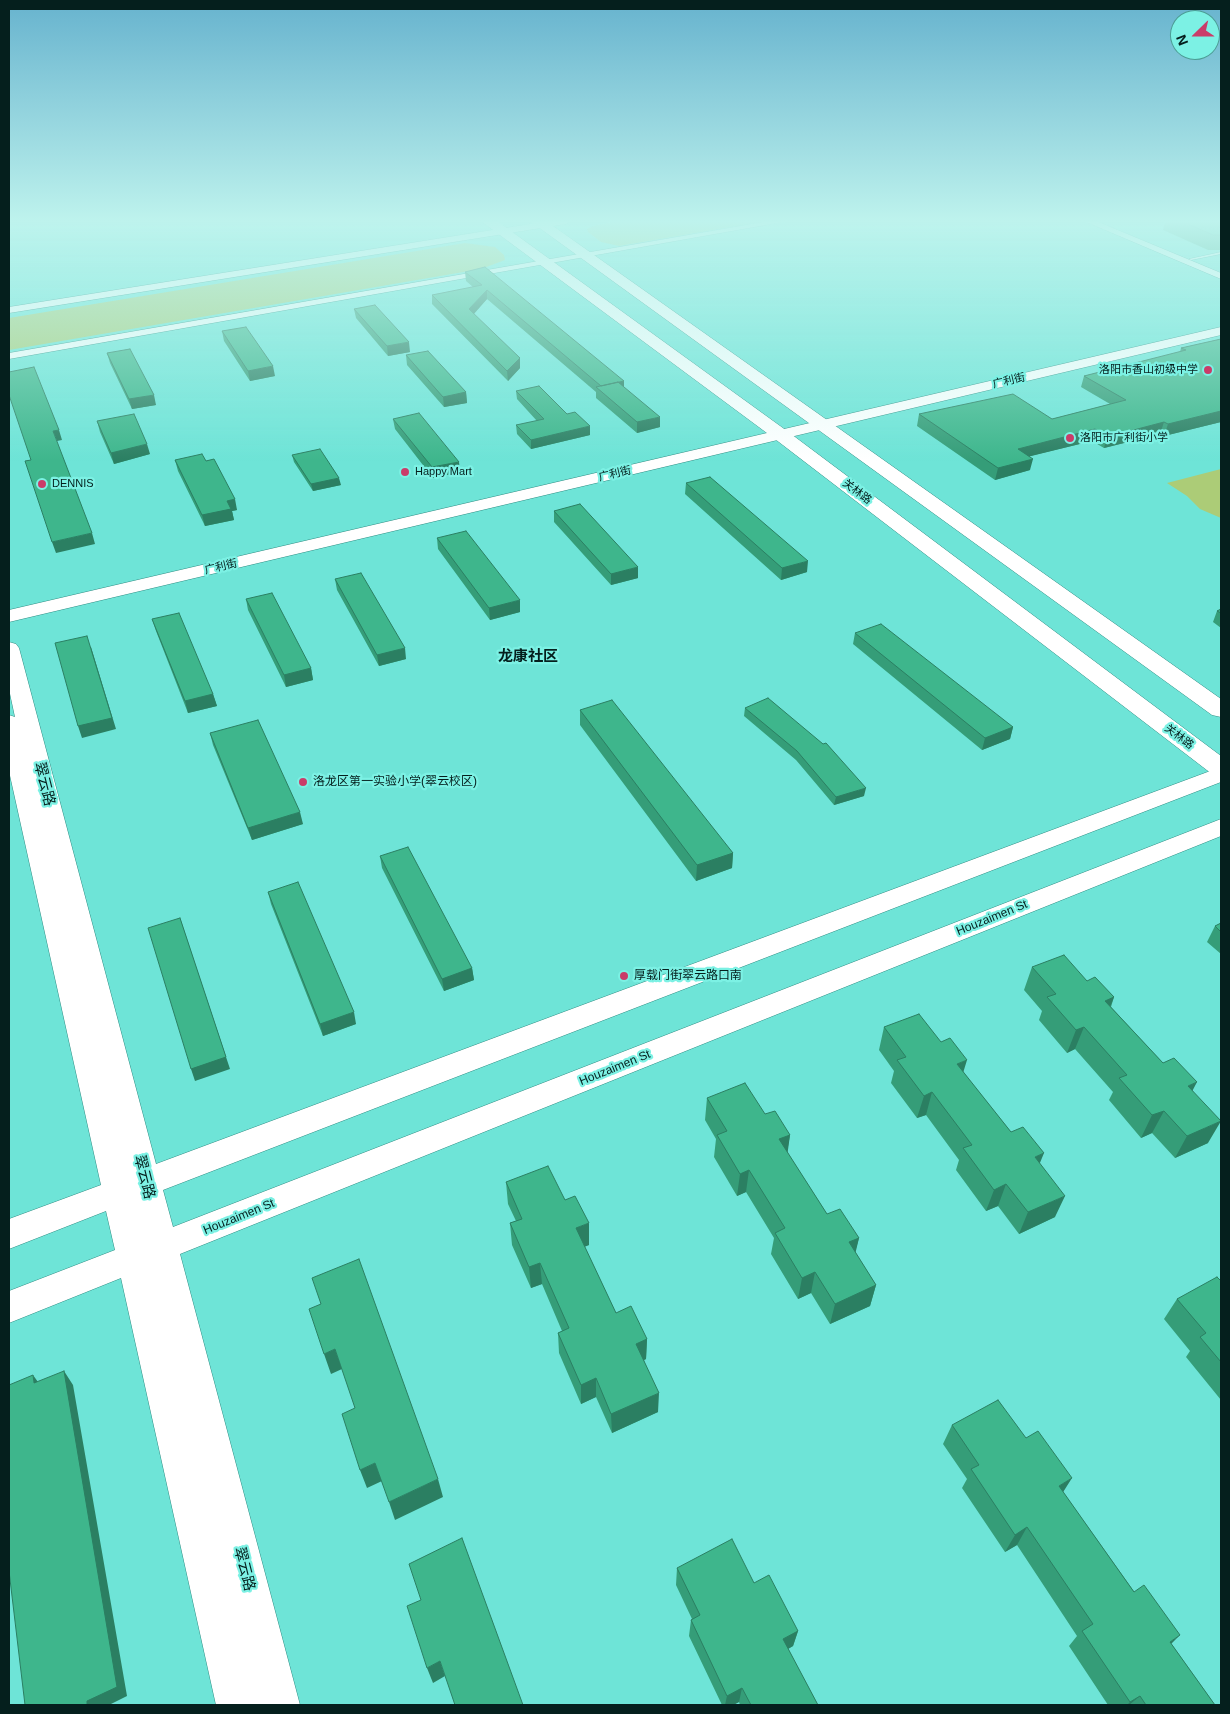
<!DOCTYPE html>
<html>
<head>
<meta charset="utf-8">
<style>
  body { margin:0 }
  #map { position:relative; width:1230px; height:1714px; overflow:hidden; background:#6ee4d7; font-family:Helvetica,sans-serif }
  canvas { display:block }
  .frame { position:absolute; inset:0; border:10px solid #051f1d; pointer-events:none }
  .north { position:absolute; left:1170px; top:10px; width:50px; height:50px; box-sizing:border-box; background:#7cf1e4; border:1px solid #4c9d94; border-radius:50%; rotate:248deg; font-size:14px; font-weight:700; line-height:20px; text-align:center; color:#051f1d }
  .north::after { content:''; display:block; margin:auto; width:18px; height:22px; background:#ca3c69; clip-path:polygon(50% 0,100% 100%,50% 72%,0 100%) }
</style>
</head>
<body>
<div id="map">
<canvas width="1230" height="1714"></canvas>
<div class="frame"></div>
<div class="north">N</div>
</div>
<script>
const g = document.querySelector('canvas').getContext('2d');
g.lineJoin = 'round';
function paint(path, color) { g.fillStyle = color; g.fill(path, 'evenodd'); }
const toPath = rows => new Path2D(rows.map(r => 'M' + r).join(''));
function stroke(path, color, width, dash) { g.strokeStyle = color; g.lineWidth = width; g.lineCap = dash ? 'butt' : 'round'; g.setLineDash(dash || []); g.stroke(path); }
function drawText(font, color, halo, rows, align = 'center') {
  g.font = font + ' Helvetica,"Noto Sans SC",sans-serif'; g.lineWidth = 4.5; g.setLineDash([]); g.textBaseline = 'middle'; g.strokeStyle = halo; g.fillStyle = color; for (const [text, x, y, turn = 0] of rows) {
    g.save(); g.translate(x, y); g.rotate((+turn || 0) * Math.PI / 180); g.textAlign = isNaN(turn) ? turn : align; if (halo) g.strokeText(text, 0, 0); g.fillText(text, 0, 0); g.restore();
  }
}
paint(toPath([
  [616,221,766,221,619,246,601,242,588,232,587,229,593,226],
  [465,243,495,247,504,255,505,260,481,269,9,350,9,318],
  [1221,469,1221,518,1200,509,1187,496,1167,483]
]), '#accc77');
const lane = toPath([
  [1221,252,1221,254,1191,260,1189,259,1221,252]
]);
const street = toPath([
  [549,221,570,221,566,224,9,313,9,307,549,221],
  [769,221,788,221,9,359,9,353,769,221],
  [1084,221,1096,221,1221,273,1221,279,1084,221]
]);
const secondary = toPath([
  [1221,327,1221,335,9,622,9,610,1221,327],
  [9,642,16,644,19,648,156,1164,1221,767,1221,782,163,1190,173,1227,1221,819,1221,836,180,1254,300,1705,216,1705,121,1278,9,1323,9,1291,115,1250,106,1211,9,1249,9,1219,101,1185,9,771,9,715,15,717,9,689,9,642]
]);
const primary = toPath([
  [481,221,497,221,787,431,1221,756,1221,776,1212,774,775,439,481,221],
  [530,221,546,221,1221,699,1221,717,1212,715,530,221]
]);
stroke(lane, '#308c83', 1);
stroke(street, '#308c83', 1);
stroke(secondary, '#308c83', 1);
stroke(primary, '#308c83', 1);
paint(lane, '#fff');
paint(street, '#fff');
paint(secondary, '#fff');
paint(primary, '#fff');
paint(toPath([
  [1165,221,1221,221,1221,250,1208,250,1163,230],
  [465,272,624,381,624,387,660,427,637,433,596,398,596,392,487,299,474,314,520,368,508,381,432,304,432,295,473,287,466,281],
  [354,309,410,352,388,356,356,318],
  [222,331,275,376,250,381,224,341],
  [1221,339,1221,422,1164,436,1160,434,1104,448,1092,441,1030,456,1030,470,995,480,917,426,919,414,1052,419,1110,404,1081,387,1084,376,1180,352,1181,348],
  [107,353,156,405,132,409,110,363],
  [406,355,466,392,467,403,444,407,407,365],
  [516,391,567,414,590,435,531,449,517,434,516,425,537,421,517,399],
  [393,419,460,472,433,478,395,429],
  [97,421,150,454,114,464,100,432],
  [292,455,341,485,313,491,294,462],
  [175,460,206,461,237,510,232,511,234,520,205,526,178,471],
  [686,483,807,572,781,580,685,494],
  [554,511,638,578,611,585,554,522],
  [437,538,520,612,490,620,438,549],
  [335,579,406,659,379,666,337,590],
  [246,599,311,668,313,680,286,687,248,610],
  [1221,609,1221,628,1213,622,1217,611],
  [152,619,213,694,217,706,188,713,156,631],
  [855,633,1013,727,1010,739,982,750,853,644],
  [745,708,864,796,834,805,796,760,744,716],
  [580,710,733,853,732,868,696,881,580,725],
  [210,733,303,824,252,840,213,745],
  [380,856,472,968,474,980,444,991,382,868],
  [268,892,356,1024,323,1036,271,904],
  [1221,923,1221,954,1207,942,1215,926],
  [1032,967,1087,981,1114,997,1111,1007,1163,1063,1193,1091,1208,1143,1175,1158,1152,1133,1141,1138,1109,1100,1113,1092,1075,1049,1067,1053,1039,1020,1042,1011,1024,990],
  [884,1027,963,1072,1011,1132,1040,1164,1055,1217,1019,1234,998,1206,986,1211,956,1170,959,1160,926,1115,917,1118,891,1083,894,1071,879,1050],
  [707,1098,765,1114,790,1135,787,1152,827,1214,859,1238,855,1252,876,1285,870,1306,830,1324,811,1293,798,1299,771,1254,774,1238,746,1192,737,1196,714,1157,716,1139,705,1120],
  [506,1182,565,1200,589,1245,584,1246,616,1313,647,1339,646,1359,644,1360,658,1412,612,1433,596,1397,581,1404,559,1353,558,1333,562,1331,542,1284,531,1288,512,1245,510,1223,516,1221,508,1204],
  [1221,1281,1221,1400,1186,1357,1190,1351,1164,1319,1177,1299],
  [952,1425,1063,1492,1215,1705,1108,1705,1069,1646,1077,1636,1017,1545,1005,1552,962,1488,967,1479,943,1444],
  [677,1568,754,1583,798,1631,793,1646,788,1649,818,1705,740,1705,739,1702,733,1705,722,1705,689,1636,691,1620,692,1619,676,1585]
]), '#359d78');
paint(toPath([
  [487,290,487,299,469,319,469,309],
  [409,342,410,352,388,356,387,346],
  [520,358,520,368,508,381,507,371],
  [273,366,275,376,250,381,248,371],
  [624,381,624,391,601,386],
  [466,392,467,403,444,407,443,397],
  [154,395,156,405,132,409,129,399],
  [1221,411,1221,422,1164,436,1168,424],
  [660,417,660,427,637,433,637,422],
  [1164,422,1160,434,1104,448,1107,437],
  [590,426,590,435,531,449,531,440],
  [1095,429,1092,441,1015,460,1018,449],
  [59,430,62,440,57,441,53,431],
  [147,444,150,454,114,464,111,453],
  [1033,459,1030,470,995,480,998,468],
  [459,462,460,472,433,478,432,467],
  [339,478,341,485,313,491,311,484],
  [235,499,237,510,232,511,234,520,205,526,202,515,227,501],
  [92,533,95,544,56,553,52,542],
  [808,561,807,572,781,580,782,568],
  [638,567,638,578,611,585,611,574],
  [520,600,520,612,490,620,489,608],
  [91,647,116,729,82,738,78,726],
  [405,648,406,659,379,666,377,655],
  [311,668,313,680,286,687,284,675],
  [213,694,217,706,188,713,185,701],
  [1013,727,1010,739,982,750,985,738],
  [866,788,864,796,834,805,836,797],
  [300,812,303,824,252,840,248,828],
  [733,853,732,868,696,881,697,865],
  [180,918,230,1069,195,1081,191,1069],
  [472,968,474,980,444,991,442,979],
  [1114,997,1105,1020,1105,1001],
  [354,1012,356,1024,323,1036,320,1024],
  [1084,1027,1075,1049,1067,1053,1076,1030],
  [967,1060,960,1083,957,1064],
  [1197,1082,1185,1105,1188,1086],
  [932,1092,926,1115,917,1118,924,1096],
  [1164,1111,1152,1133,1141,1138,1152,1115],
  [1221,1121,1208,1143,1175,1158,1187,1136],
  [790,1135,787,1157,779,1139],
  [1044,1153,1035,1175,1035,1157],
  [749,1170,746,1192,737,1196,740,1174],
  [1006,1184,998,1206,986,1211,994,1190],
  [1065,1196,1055,1217,1019,1234,1028,1212],
  [589,1223,589,1245,577,1250,576,1228],
  [859,1238,854,1259,849,1242],
  [540,1263,542,1284,531,1288,529,1267],
  [815,1272,811,1293,798,1299,802,1278],
  [876,1285,870,1306,830,1324,835,1304],
  [647,1339,646,1359,635,1364,636,1344],
  [335,1349,342,1369,331,1374,324,1354],
  [64,1371,73,1385,127,1696,109,1705,87,1705],
  [33,1375,43,1389,34,1383],
  [596,1378,596,1397,581,1404,581,1385],
  [659,1393,658,1412,612,1433,611,1414],
  [375,1463,382,1481,367,1488,360,1470],
  [1072,1478,1060,1497,1059,1486],
  [438,1479,443,1497,395,1520,389,1502],
  [1027,1527,1017,1545,1005,1552,1015,1535],
  [798,1631,793,1646,779,1654,783,1639],
  [1180,1635,1165,1650,1170,1642],
  [440,1661,445,1676,433,1683,427,1668],
  [742,1688,739,1702,733,1705,725,1705,727,1696],
  [1140,1696,1129,1705,1127,1705,1130,1702]
]), '#2b7f62');
const building = toPath([
  [1181,221,1219,221,1221,222,1221,235,1213,235,1181,221],
  [485,267,624,381,601,386,487,290,469,309,520,358,507,371,432,295,482,285,465,272,485,267],
  [375,305,409,342,387,346,354,309,375,305],
  [246,327,273,366,248,371,222,331,246,327],
  [1221,339,1221,411,1168,424,1164,422,1107,437,1095,429,1018,449,1033,459,998,468,919,414,1013,394,1052,419,1126,400,1084,376,1186,350,1181,348,1221,339],
  [130,349,154,395,129,399,107,353,130,349],
  [428,351,466,392,443,397,406,355,428,351],
  [34,367,59,430,53,431,92,533,52,542,25,461,31,460,9,395,9,372,34,367],
  [618,382,660,417,637,422,596,387,618,382],
  [539,386,567,414,575,412,590,426,531,440,516,425,544,419,516,391,539,386],
  [419,413,459,462,432,467,393,419,419,413],
  [134,414,147,444,111,453,97,421,134,414],
  [320,449,339,478,311,484,292,455,320,449],
  [202,454,206,461,214,459,235,499,227,501,231,509,202,515,175,460,202,454],
  [710,477,808,561,782,568,686,483,710,477],
  [580,504,638,567,611,574,554,511,580,504],
  [466,531,520,600,489,608,437,538,466,531],
  [361,573,405,648,377,655,335,579,361,573],
  [272,593,311,668,284,675,246,599,272,593],
  [1221,609,1221,613,1217,611,1221,609],
  [179,613,213,694,185,701,152,619,179,613],
  [881,624,1013,727,985,738,855,633,881,624],
  [87,636,112,718,78,726,55,643,87,636],
  [768,698,823,744,826,743,866,788,836,797,797,751,745,708,768,698],
  [612,700,733,853,697,865,580,710,612,700],
  [258,720,300,812,248,828,210,733,258,720],
  [408,847,472,968,442,979,380,856,408,847],
  [298,882,354,1012,320,1024,268,892,298,882],
  [180,918,226,1057,191,1069,148,928,180,918],
  [1221,923,1221,932,1215,926,1221,923],
  [1064,955,1087,981,1095,977,1114,997,1105,1001,1163,1063,1174,1058,1197,1082,1188,1086,1221,1121,1187,1136,1164,1111,1152,1115,1119,1078,1127,1075,1084,1027,1076,1030,1047,997,1056,994,1032,967,1064,955],
  [919,1014,941,1042,950,1038,967,1060,957,1064,1011,1132,1023,1127,1044,1153,1035,1157,1065,1196,1028,1212,1006,1184,994,1190,963,1148,972,1145,932,1092,924,1096,897,1060,906,1057,884,1027,919,1014],
  [745,1083,765,1114,775,1111,790,1135,779,1139,827,1214,840,1209,859,1238,849,1242,876,1285,835,1304,815,1272,802,1278,775,1233,785,1228,749,1170,740,1174,717,1135,727,1131,707,1098,745,1083],
  [548,1166,565,1200,575,1196,589,1223,576,1228,616,1313,631,1306,647,1339,636,1344,659,1393,611,1414,596,1378,581,1385,558,1333,569,1328,540,1263,529,1267,510,1223,522,1219,506,1182,548,1166],
  [359,1259,438,1479,389,1502,375,1463,360,1470,342,1414,355,1408,335,1349,324,1354,309,1309,321,1304,312,1278,359,1259],
  [1217,1277,1221,1281,1221,1362,1200,1337,1206,1333,1177,1299,1217,1277],
  [64,1371,117,1687,87,1701,87,1705,25,1705,9,1571,9,1385,33,1375,34,1383,64,1371],
  [998,1400,1026,1438,1038,1431,1072,1478,1059,1486,1134,1592,1144,1585,1180,1635,1170,1642,1215,1705,1146,1705,1140,1696,1130,1702,1082,1631,1093,1624,1027,1527,1015,1535,971,1469,979,1465,952,1425,998,1400],
  [462,1538,523,1705,455,1705,440,1661,427,1668,407,1606,421,1600,409,1564,462,1538],
  [732,1539,754,1583,769,1575,798,1631,783,1639,818,1705,751,1705,742,1688,727,1696,691,1620,700,1615,677,1568,732,1539]
]);
paint(building, '#3eb68c');
stroke(building, '#2b7f62', 1);
const sky = g.createLinearGradient(0, 0, 0, 461);
sky.addColorStop(0, '#67b3ce');
sky.addColorStop(0.48, '#bef3ed');
sky.addColorStop(1, '#bef3ed00');
g.fillStyle = sky;
g.fillRect(0, 0, 1230, 461);
for (const [x, y, r, color] of [
  [1208,370,5,"#ca3c69"],
  [1070,438,5,"#ca3c69"],
  [405,472,5,"#ca3c69"],
  [42,484,5,"#ca3c69"],
  [303,782,5,"#ca3c69"],
  [624,976,5,"#ca3c69"]
]) { const dot = new Path2D(); dot.arc(x, y, r, 0, 2 * Math.PI); g.fillStyle = color; g.fill(dot); stroke(dot, '#7cf1e4', 2); }
drawText('11px', '#051f1d', '#7cf1e4', [
  ["洛阳市香山初级中学",1198,370,"right"],
  ["洛阳市广利街小学",1080,438],
  ["Happy Mart",415,472],
  ["DENNIS",52,484]
], 'left');
drawText('11px', '#051f1d', '#7cf1e4', [
  ["广利街",1009,381,-13],
  ["广利街",615,474,-13],
  ["关林路",857,492,37],
  ["广利街",221,567,-13],
  ["关林路",1179,737,37]
]);
drawText('12px', '#051f1d', '#7cf1e4', [
  ["洛龙区第一实验小学(翠云校区)",313,782],
  ["厚载门街翠云路口南",634,976]
], 'left');
drawText('12px', '#051f1d', '#7cf1e4', [
  ["Houzaimen St",992,918,-22],
  ["Houzaimen St",615,1068,-22],
  ["Houzaimen St",239,1217,-22]
]);
drawText('bold 15px', '#051f1d', '#7cf1e4', [
  ["龙康社区",528,657]
]);
drawText('15px', '#051f1d', '#7cf1e4', [
  ["翠云路",44,784,76],
  ["翠云路",144,1177,76],
  ["翠云路",244,1569,76]
]);
</script>
</body>
</html>
